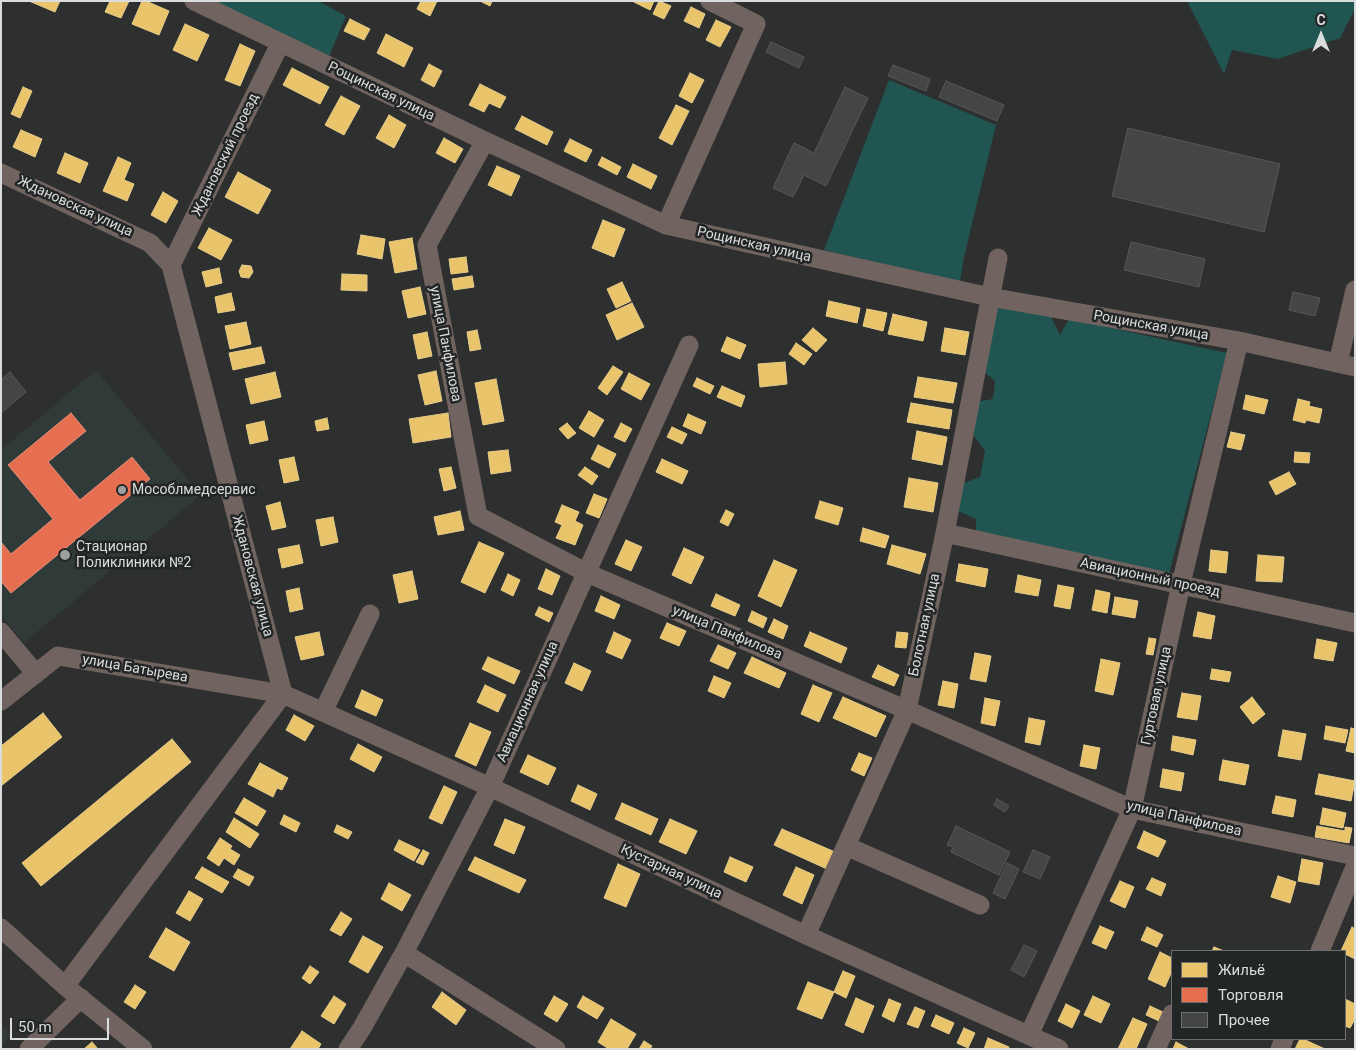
<!DOCTYPE html>
<html>
<head>
<meta charset="utf-8">
<style>
  body { margin:0 }
  #map { position:relative; width:1356px; height:1050px; overflow:hidden; background:#2e2f2f; font-family:Roboto,sans-serif }
  canvas { display:block }
  .frame { position:absolute; inset:0; border:2px solid #dbdddc; pointer-events:none }
  .legend { position:absolute; left:1171px; top:950px; width:175px; height:90px; box-sizing:border-box; background:#232626; border:1px solid #6d6f6f; margin:0; padding:6px 9px; list-style:none; font-size:15px; color:#dbdddc }
  .legend li { display:flex; align-items:center; gap:10px; height:25px }
  .legend b { width:25px; border:1px solid #6d6f6f }
  .north { position:absolute; left:1296px; top:10px; width:50px; height:50px; -webkit-text-stroke:4px #232626; paint-order:stroke; rotate:0deg; font-size:14px; font-weight:700; line-height:20px; text-align:center; color:#dbdddc }
  .north::after { content:''; display:block; margin:auto; width:18px; height:22px; background:#dbdddc; clip-path:polygon(50% 0,100% 100%,50% 72%,0 100%) }
  .scale { position:absolute; left:10px; top:1018px; width:99px; height:22px; box-sizing:border-box; border:2px solid #dbdddc; border-top:0; padding-left:6px; font-size:15px; line-height:18px; white-space:nowrap; color:#dbdddc; -webkit-text-stroke:4px #232626; paint-order:stroke }
</style>
</head>
<body>
<div id="map">
<canvas width="1356" height="1050"></canvas>
<div class="frame"></div>
<ul class="legend">
<li><b style="height:14px;background:#e9c46a"></b>Жильё</li>
<li><b style="height:14px;background:#e76f51"></b>Торговля</li>
<li><b style="height:14px;background:#444545"></b>Прочее</li>
</ul>
<div class="north">С</div>
<div class="scale">50 m</div>
</div>
<script>
const g = document.querySelector('canvas').getContext('2d');
g.lineJoin = 'round';
function paint(path, color) { g.fillStyle = color; g.fill(path, 'evenodd'); }
const toPath = rows => new Path2D(rows.map(r => 'M' + r).join(''));
function stroke(path, color, width, dash) { g.strokeStyle = color; g.lineWidth = width; g.lineCap = dash ? 'butt' : 'round'; g.setLineDash(dash || []); g.stroke(path); }
function drawText(font, color, halo, rows, align = 'center') {
  g.font = font + ' Roboto,sans-serif'; g.lineWidth = 5; g.setLineDash([]); g.textBaseline = 'middle'; g.strokeStyle = halo; g.fillStyle = color; for (const [text, x, y, turn = 0] of rows) {
    g.save(); g.translate(x, y); g.rotate((+turn || 0) * Math.PI / 180); g.textAlign = isNaN(turn) ? turn : align; if (halo) g.strokeText(text, 0, 0); g.fillText(text, 0, 0); g.restore();
  }
}
paint(toPath([
  [96,370,201,495,24,643,1,615,1,450],
  [1,1024,12,1035,1,1045]
]), '#303a39');
paint(toPath([
  [212,1,318,1,346,16,322,73],
  [1187,1,1355,1,1355,9,1340,38,1278,59,1232,50,1224,74],
  [889,80,996,125,964,257,960,282,824,250],
  [997,307,1051,317,1060,335,1069,319,1227,353,1168,578,976,533,976,519,956,510,961,484,980,477,985,451,970,431,975,402,993,399,995,381,983,371]
]), '#205552');
const homes = toPath([
  [29,1,60,1,55,12,29,1],
  [110,1,129,1,121,18,105,12,110,1],
  [142,1,146,1,169,11,159,35,132,24,142,1],
  [421,1,437,1,430,16,417,9,421,1],
  [480,1,492,1,490,6,480,1],
  [632,1,654,1,650,10,632,1],
  [659,1,671,6,664,19,653,14,659,1],
  [691,7,705,14,699,28,684,21,691,7],
  [350,19,370,29,364,40,344,31,350,19],
  [716,20,731,27,720,47,706,40,716,20],
  [185,24,209,35,197,61,173,50,185,24],
  [386,34,413,48,404,67,377,53,386,34],
  [240,44,255,51,240,86,225,80,240,44],
  [429,64,442,71,434,87,421,80,429,64],
  [292,68,329,87,320,104,283,85,292,68],
  [690,73,704,80,692,103,679,96,690,73],
  [480,84,506,97,500,108,489,103,484,112,469,105,480,84],
  [23,87,32,91,20,118,11,114,23,87],
  [341,96,360,106,344,135,325,125,341,96],
  [676,105,689,111,672,145,659,138,676,105],
  [389,115,406,125,394,148,376,138,389,115],
  [522,116,553,132,547,145,515,129,522,116],
  [21,130,42,139,35,157,13,147,21,130],
  [444,138,463,149,455,163,436,153,444,138],
  [570,139,592,150,586,162,564,151,570,139],
  [65,153,88,163,80,183,57,173,65,153],
  [118,157,131,163,124,180,134,184,127,201,103,191,118,157],
  [602,157,621,167,617,175,598,165,602,157],
  [633,164,657,176,651,189,627,177,633,164],
  [497,166,520,176,511,196,488,185,497,166],
  [238,172,271,190,258,214,225,197,238,172],
  [163,192,178,201,166,223,151,215,163,192],
  [603,220,625,229,614,257,592,248,603,220],
  [209,228,232,240,221,260,198,248,209,228],
  [361,235,385,239,382,259,357,254,361,235],
  [412,238,417,269,395,273,389,242,412,238],
  [466,257,468,272,451,274,449,259,466,257],
  [242,265,251,266,253,272,249,278,241,277,239,271,242,265],
  [219,268,222,283,206,287,202,272,219,268],
  [342,274,367,275,367,291,341,290,342,274],
  [472,276,474,287,454,290,452,279,472,276],
  [622,282,631,301,616,308,607,289,622,282],
  [420,287,426,314,408,318,402,291,420,287],
  [231,293,235,310,218,313,215,297,231,293],
  [829,301,860,308,857,323,826,316,829,301],
  [632,303,644,327,617,340,606,315,632,303],
  [867,309,887,313,883,331,863,326,867,309],
  [893,314,927,322,923,341,888,334,893,314],
  [246,322,251,344,230,349,225,326,246,322],
  [813,328,827,340,816,352,802,340,813,328],
  [945,328,969,332,965,355,941,351,945,328],
  [477,330,481,349,470,351,467,332,477,330],
  [427,332,432,356,418,359,413,335,427,332],
  [727,337,746,345,740,359,721,351,727,337],
  [796,343,812,354,804,365,789,354,796,343],
  [261,347,265,363,233,370,229,353,261,347],
  [785,362,787,384,760,387,758,364,785,362],
  [613,366,623,372,607,395,598,388,613,366],
  [436,371,442,401,425,405,418,375,436,371],
  [275,372,281,397,251,404,245,379,275,372],
  [629,373,650,384,641,400,621,389,629,373],
  [918,377,957,383,953,403,914,397,918,377],
  [697,378,714,386,710,394,693,386,697,378],
  [496,379,504,421,483,425,475,383,496,379],
  [722,386,745,396,741,407,717,397,722,386],
  [1246,395,1268,400,1264,414,1243,409,1246,395],
  [1298,399,1310,402,1309,406,1322,409,1319,423,1306,420,1305,423,1293,420,1298,399],
  [911,403,952,410,949,429,907,422,911,403],
  [589,411,604,420,594,437,579,428,589,411],
  [448,413,451,437,413,443,409,419,448,413],
  [688,414,706,422,701,434,683,426,688,414],
  [327,418,329,429,317,431,315,421,327,418],
  [264,421,268,440,250,444,246,425,264,421],
  [567,423,576,433,568,439,559,429,567,423],
  [621,423,632,429,625,442,614,437,621,423],
  [672,427,687,434,682,444,667,437,672,427],
  [917,431,947,437,942,465,912,459,917,431],
  [1231,432,1245,435,1241,450,1227,447,1231,432],
  [598,445,616,454,609,468,591,459,598,445],
  [508,450,511,471,491,474,488,452,508,450],
  [1295,452,1310,453,1309,463,1294,462,1295,452],
  [294,457,299,480,284,483,279,460,294,457],
  [662,459,688,471,682,484,656,472,662,459],
  [451,467,456,488,444,491,439,469,451,467],
  [585,467,598,476,592,485,578,475,585,467],
  [1289,472,1296,484,1276,495,1269,482,1289,472],
  [909,478,938,483,933,512,904,507,909,478],
  [594,494,607,499,599,518,586,513,594,494],
  [820,501,843,508,838,525,815,518,820,501],
  [280,502,286,527,272,530,266,506,280,502],
  [562,505,579,512,575,521,583,525,575,545,556,538,562,525,555,522,562,505],
  [726,510,734,514,728,526,720,522,726,510],
  [460,511,464,530,438,535,434,517,460,511],
  [333,517,338,542,321,546,316,520,333,517],
  [863,528,889,536,885,548,860,541,863,528],
  [626,540,642,547,631,571,615,564,626,540],
  [479,542,504,553,485,593,461,582,479,542],
  [299,545,303,563,282,568,278,549,299,545],
  [892,545,926,554,920,574,887,564,892,545],
  [684,548,704,557,691,584,672,575,684,548],
  [1211,550,1228,552,1226,573,1209,571,1211,550],
  [1258,555,1284,557,1282,582,1256,581,1258,555],
  [774,560,797,570,781,607,758,596,774,560],
  [959,564,988,569,985,587,956,581,959,564],
  [546,569,560,576,552,595,538,589,546,569],
  [412,571,418,599,399,603,393,575,412,571],
  [508,574,520,580,513,596,501,590,508,574],
  [1018,575,1041,580,1038,596,1015,592,1018,575],
  [1058,585,1074,588,1070,609,1054,606,1058,585],
  [299,588,303,609,290,612,286,591,299,588],
  [1096,590,1110,593,1107,613,1092,610,1096,590],
  [716,594,740,605,735,616,711,606,716,594],
  [601,596,620,605,614,619,595,611,601,596],
  [1115,597,1138,601,1135,618,1112,614,1115,597],
  [539,607,553,613,549,622,535,615,539,607],
  [752,611,767,618,763,628,748,621,752,611],
  [1198,612,1215,616,1211,639,1193,636,1198,612],
  [774,619,788,626,783,639,768,632,774,619],
  [667,623,686,631,679,646,660,638,667,623],
  [319,632,324,655,301,660,295,637,319,632],
  [614,632,631,640,622,659,606,652,614,632],
  [810,632,847,648,841,663,804,646,810,632],
  [897,632,908,633,906,648,895,647,897,632],
  [1149,638,1156,639,1153,655,1146,654,1149,638],
  [1317,639,1337,643,1333,661,1314,658,1317,639],
  [718,645,736,653,728,669,710,661,718,645],
  [975,653,991,656,986,682,970,679,975,653],
  [488,657,520,671,514,684,482,669,488,657],
  [752,657,786,673,779,688,744,673,752,657],
  [1101,659,1120,663,1113,695,1095,691,1101,659],
  [574,663,591,671,582,691,565,683,574,663],
  [878,665,899,675,894,686,872,677,878,665],
  [1212,669,1231,672,1229,682,1210,679,1212,669],
  [714,676,731,683,724,698,708,691,714,676],
  [943,681,958,684,954,708,938,705,943,681],
  [485,685,506,695,498,712,477,702,485,685],
  [813,685,832,693,819,722,801,714,813,685],
  [362,690,383,700,376,716,355,707,362,690],
  [1182,693,1201,696,1197,720,1177,717,1182,693],
  [843,697,886,716,876,737,833,718,843,697],
  [1252,697,1265,714,1253,724,1240,707,1252,697],
  [985,698,1000,701,995,726,981,723,985,698],
  [43,713,62,737,1,786,1,746,43,713],
  [294,715,314,726,305,741,286,730,294,715],
  [1029,718,1045,721,1040,745,1025,742,1029,718],
  [470,723,491,732,476,766,455,756,470,723],
  [1326,726,1348,730,1345,743,1324,739,1326,726],
  [1351,728,1355,729,1355,753,1346,751,1351,728],
  [1283,730,1306,734,1301,760,1278,756,1283,730],
  [1173,736,1196,740,1193,755,1171,750,1173,736],
  [172,739,191,762,41,886,22,863,172,739],
  [358,744,382,757,374,772,350,759,358,744],
  [1084,745,1100,748,1096,769,1080,766,1084,745],
  [859,753,872,758,864,776,851,770,859,753],
  [528,755,556,768,548,785,520,772,528,755],
  [1223,760,1249,765,1245,785,1219,780,1223,760],
  [260,763,288,778,282,790,277,788,273,797,248,784,260,763],
  [1163,769,1184,773,1181,791,1160,787,1163,769],
  [1319,774,1355,781,1351,801,1315,794,1319,774],
  [578,785,597,794,590,810,571,801,578,785],
  [444,786,457,792,442,824,429,818,444,786],
  [1276,796,1296,800,1293,817,1272,813,1276,796],
  [244,798,266,811,257,826,235,813,244,798],
  [622,803,658,819,651,835,615,819,622,803],
  [1323,808,1346,813,1343,828,1320,824,1323,808],
  [284,815,300,823,296,832,280,824,284,815],
  [234,818,259,834,250,848,226,832,234,818],
  [505,819,525,827,514,854,494,845,505,819],
  [670,819,697,831,686,854,659,842,670,819],
  [337,825,352,832,348,839,334,832,337,825],
  [1317,826,1345,831,1345,827,1352,828,1349,843,1315,837,1317,826],
  [782,829,835,852,827,869,774,845,782,829],
  [1144,831,1166,841,1158,857,1137,848,1144,831],
  [220,838,232,846,230,849,240,855,234,865,224,858,219,866,207,858,220,838],
  [399,840,420,850,414,861,394,850,399,840],
  [423,850,429,853,423,865,416,862,423,850],
  [475,857,526,880,519,893,468,870,475,857],
  [730,857,753,867,746,882,724,872,730,857],
  [1302,859,1323,863,1319,885,1298,881,1302,859],
  [618,864,640,874,626,907,604,898,618,864],
  [202,867,229,882,222,893,195,878,202,867],
  [796,867,814,875,802,904,783,895,796,867],
  [238,869,254,877,249,886,233,877,238,869],
  [1278,876,1296,882,1290,903,1271,897,1278,876],
  [1152,878,1166,884,1161,896,1146,889,1152,878],
  [1120,881,1134,887,1125,908,1110,901,1120,881],
  [389,883,411,895,402,911,381,899,389,883],
  [189,891,203,899,190,921,176,913,189,891],
  [341,912,352,919,341,936,330,930,341,912],
  [1100,926,1114,932,1106,949,1092,943,1100,926],
  [1147,927,1163,935,1157,947,1141,940,1147,927],
  [1352,927,1355,929,1355,959,1345,954,1345,951,1341,951,1352,927],
  [166,928,190,942,174,971,149,957,166,928],
  [363,936,383,947,368,973,349,962,363,936],
  [1214,947,1224,951,1212,951,1214,947],
  [1160,952,1172,958,1172,971,1165,987,1148,979,1160,952],
  [310,966,319,972,310,984,302,978,310,966],
  [843,971,855,976,846,998,834,992,843,971],
  [808,982,834,992,822,1019,797,1009,808,982],
  [135,985,146,992,135,1009,124,1002,135,985],
  [442,992,466,1010,456,1025,432,1007,442,992],
  [334,996,346,1004,334,1024,321,1016,334,996],
  [554,996,568,1004,557,1022,544,1014,554,996],
  [583,996,604,1008,597,1019,577,1007,583,996],
  [1093,996,1110,1004,1101,1023,1084,1015,1093,996],
  [856,998,874,1006,863,1033,845,1025,856,998],
  [889,999,901,1004,894,1022,882,1016,889,999],
  [1345,999,1355,1004,1355,1019,1350,1028,1345,1026,1345,999],
  [1066,1004,1080,1011,1072,1028,1058,1021,1066,1004],
  [1150,1006,1163,1012,1159,1021,1146,1015,1150,1006],
  [915,1007,925,1011,918,1028,907,1024,915,1007],
  [936,1015,954,1023,949,1034,931,1026,936,1015],
  [1133,1018,1147,1024,1136,1049,1118,1049,1133,1018],
  [611,1019,636,1034,627,1049,609,1049,598,1042,611,1019],
  [964,1028,975,1033,968,1048,957,1043,964,1028],
  [302,1031,321,1044,318,1049,290,1049,302,1031],
  [988,1038,1009,1047,1008,1049,984,1049,988,1038],
  [1300,1039,1303,1039,1325,1049,1295,1049,1300,1039],
  [644,1041,652,1046,650,1049,639,1049,644,1041],
  [92,1042,98,1049,84,1049,92,1042],
  [1176,1042,1189,1049,1173,1049,1176,1042]
]);
paint(homes, '#e9c46a');
stroke(homes, '#e5cc8c', 1);
const shops = toPath([
  [71,413,86,431,48,462,80,500,132,457,150,479,11,593,1,581,1,542,11,554,53,519,8,465,71,413]
]);
paint(shops, '#e76f51');
stroke(shops, '#e3907b', 1);
const building = toPath([
  [771,42,804,57,799,68,766,52,771,42],
  [893,65,930,79,926,91,888,76,893,65],
  [946,81,1004,105,997,121,939,97,946,81],
  [845,87,868,98,826,186,804,175,793,197,773,188,794,143,814,153,845,87],
  [1128,128,1280,164,1264,232,1112,196,1128,128],
  [1131,242,1205,259,1199,287,1124,270,1131,242],
  [1293,292,1320,298,1315,316,1289,310,1293,292],
  [10,372,26,392,1,413,1,380,10,372],
  [997,799,1009,806,1005,812,994,805,997,799],
  [956,826,1010,852,999,875,951,852,953,847,947,845,956,826],
  [1033,850,1050,857,1040,879,1023,872,1033,850],
  [1007,863,1019,869,1005,899,993,893,1007,863],
  [1024,945,1037,951,1024,977,1011,970,1024,945]
]);
paint(building, '#444545');
stroke(building, '#565857', 1);
stroke(toPath([
  [194,1,485,141,666,225,990,297,1239,341,1355,367],
  [485,141,427,245,478,516,587,573,907,710,1132,809,1355,856],
  [1,173,150,243,171,265,283,694],
  [666,225,756,24,710,1],
  [171,265,280,44],
  [1338,363,1355,290],
  [945,533,1355,623],
  [1,632,36,674],
  [1,701,58,656,283,694,490,787,806,935,1059,1049],
  [323,712,370,614],
  [846,846,980,905],
  [1,928,65,986,143,1049],
  [806,935,907,710,945,533,998,258],
  [1320,951,1355,867],
  [404,953,556,1049],
  [65,986,283,694],
  [1029,1035,1132,809,1181,584,1239,341],
  [29,1049,81,998],
  [348,1049,362,1028,404,953,490,787,689,345],
  [1156,1049,1172,1014],
  [1280,1049,1284,1039]
]), '#71635f', 19);
for (const [x, y, r, color] of [
  [122,490,5,"#9ea09f"],
  [65,555,6,"#9ea09f"]
]) { const dot = new Path2D(); dot.arc(x, y, r, 0, 2 * Math.PI); g.fillStyle = color; g.fill(dot); stroke(dot, '#232626', 2); }
drawText('14px', '#dbdddc', '#232626', [
  ["Рощинская улица",381,92,26],
  ["Ждановский проезд",226,155,-64],
  ["Ждановская улица",75,207,25],
  ["Рощинская улица",754,245,13],
  ["Рощинская улица",1151,326,10],
  ["улица Панфилова",445,344,79],
  ["Ждановская улица",252,576,75],
  ["Авиационный проезд",1150,578,12],
  ["Болотная улица",925,625,-78],
  ["улица Панфилова",727,633,23],
  ["улица Батырева",135,669,10],
  ["Гуртовая улица",1157,696,-78],
  ["Авиационная улица",528,702,-66],
  ["улица Панфилова",1184,819,13],
  ["Кустарная улица",671,872,25]
]);
drawText('14px', '#dbdddc', '#232626', [
  ["Мособлмедсервис",132,490],
  ["Стационар",76,547],
  ["Поликлиники №2",76,563]
], 'left');
</script>
</body>
</html>
